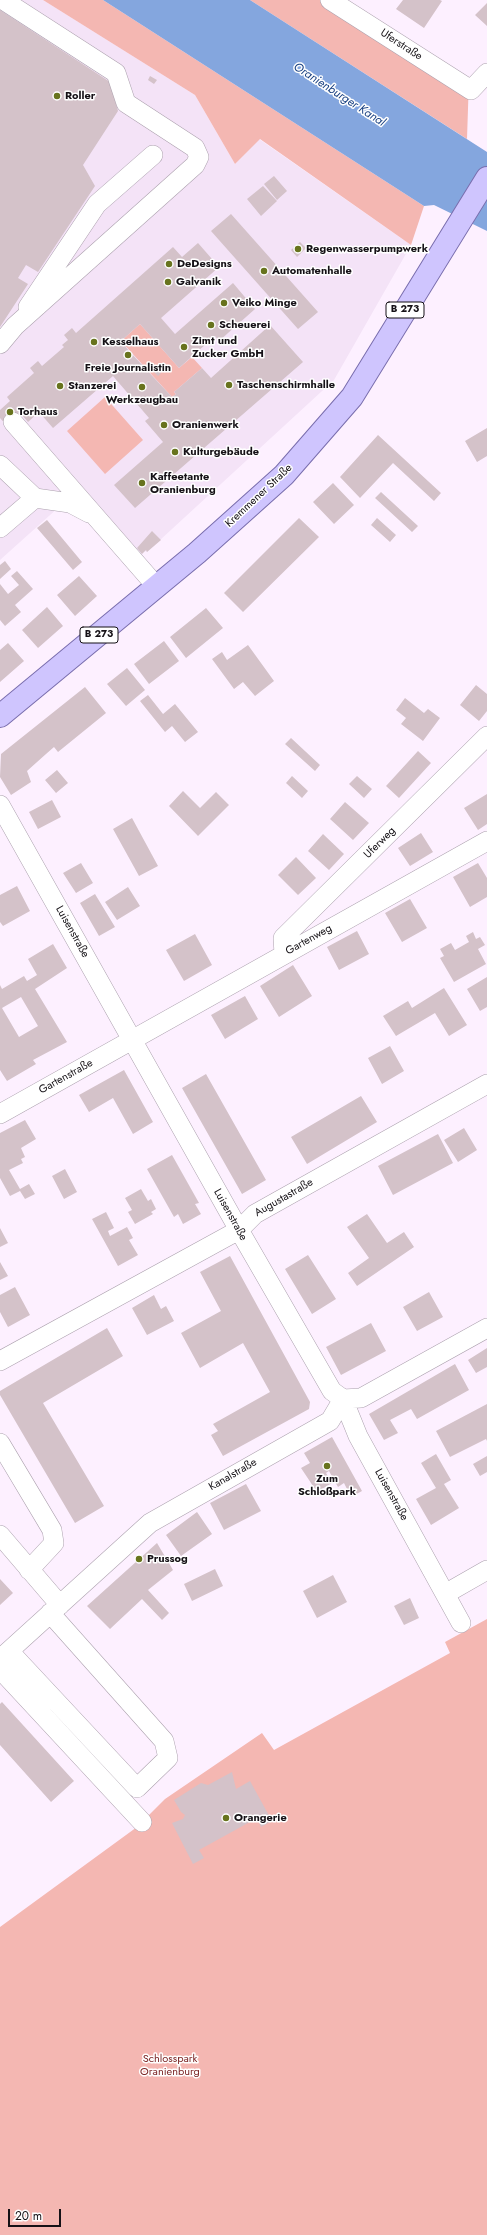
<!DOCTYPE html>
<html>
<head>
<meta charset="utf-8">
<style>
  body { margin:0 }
  #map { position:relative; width:487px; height:2235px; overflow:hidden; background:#fdf0ff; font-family:Jost,sans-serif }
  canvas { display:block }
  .scale { position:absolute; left:8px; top:2209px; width:53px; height:18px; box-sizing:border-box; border:2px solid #151116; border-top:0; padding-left:5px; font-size:12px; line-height:14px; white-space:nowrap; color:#151116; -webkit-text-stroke:3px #fff; paint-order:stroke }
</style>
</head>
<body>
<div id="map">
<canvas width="487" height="2235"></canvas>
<div class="scale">20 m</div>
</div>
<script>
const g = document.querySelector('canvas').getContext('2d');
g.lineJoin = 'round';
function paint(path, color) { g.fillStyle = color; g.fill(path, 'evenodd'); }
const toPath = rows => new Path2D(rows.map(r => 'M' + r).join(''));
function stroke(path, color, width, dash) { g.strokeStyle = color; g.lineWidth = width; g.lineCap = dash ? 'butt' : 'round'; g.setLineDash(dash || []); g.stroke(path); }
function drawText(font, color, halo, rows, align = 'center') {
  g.font = font + ' Jost,sans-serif'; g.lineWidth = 3; g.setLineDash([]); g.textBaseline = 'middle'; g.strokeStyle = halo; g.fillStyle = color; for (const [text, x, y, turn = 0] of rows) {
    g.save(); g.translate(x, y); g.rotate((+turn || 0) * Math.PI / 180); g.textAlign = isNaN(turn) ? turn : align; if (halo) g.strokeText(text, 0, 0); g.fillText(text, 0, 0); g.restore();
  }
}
paint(toPath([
  [0,0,43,0,195,95,235,164,259,139,411,245,334,380,147,552,145,551,127,567,69,498,0,560]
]), '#f4e3f7');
paint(toPath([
  [43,0,103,0,424,206,411,245,260,139,235,164,195,95],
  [250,0,346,0,469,78,467,139],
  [140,324,179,368,192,357,202,368,174,392,176,394,172,397,121,341],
  [105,397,143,440,105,474,67,431],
  [487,1619,487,2235,0,2235,0,1927,137,1827,165,1799,262,1733,274,1750,450,1653,445,1642]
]), '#f4b7b2');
paint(toPath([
  [103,0,250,0,487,152,487,231,434,205,424,206]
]), '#84a6de');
paint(toPath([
  [403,0,440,0,442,1,424,28,396,9],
  [487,3,487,26,475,15],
  [0,10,110,82,118,111,83,165,95,186,38,272,26,265,18,278,28,284,0,327],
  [150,76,157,80,154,84,148,80],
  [274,176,287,191,277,200,264,184],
  [263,186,277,201,261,216,247,199],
  [231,214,318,312,298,329,211,231],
  [300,242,306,248,297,257,291,250],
  [198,243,219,267,161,318,175,334,233,283,255,309,219,341,215,336,179,368,140,324,121,341,129,351,172,397,176,394,174,392,202,368,211,378,270,325,303,362,135,508,114,485,163,442,145,421,149,418,113,376,53,428,39,412,28,422,22,415,8,427,0,418,0,410,10,401,7,397,34,373,30,368,38,361,42,366,64,347,62,345,68,340,64,335,72,328,76,333,173,247,182,257],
  [155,367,161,373,158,376,152,370],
  [487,428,487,456,477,462,465,441],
  [378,435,441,493,434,501,393,463,360,498,340,477],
  [333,483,354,505,334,524,313,502],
  [381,492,418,526,412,532,375,498],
  [299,518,319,537,243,612,224,593],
  [377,518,396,535,390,542,371,525],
  [47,520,82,562,73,570,37,528],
  [152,531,161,540,147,552,146,550,142,554,137,548],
  [5,561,11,569,0,579,0,565],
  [17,571,33,589,15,605,21,612,5,626,0,620,0,584,8,594,19,585,11,576],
  [79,576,97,596,75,616,57,595],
  [47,607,63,626,38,648,22,630],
  [206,608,223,628,186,658,170,637],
  [164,641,179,661,149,684,134,664],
  [8,643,24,661,0,682,0,650],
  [248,645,274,681,255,696,243,682,234,689,212,659,222,652,227,660],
  [127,668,145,690,126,706,107,684],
  [476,685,487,694,487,711,479,721,460,705],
  [85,687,106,713,58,752,54,747,46,754,27,771,31,782,11,795,0,777,1,754],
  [148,695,163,714,175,704,198,732,185,742,172,726,165,732,140,701],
  [405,698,424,713,428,709,440,718,423,741,401,724,406,718,396,710],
  [291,738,320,765,315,771,285,744],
  [418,751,431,763,399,798,386,786],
  [57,770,68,783,56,793,45,780],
  [292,776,308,791,302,798,286,783],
  [357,776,372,789,364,798,349,784],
  [183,791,200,808,216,792,229,805,198,836,169,806],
  [487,794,487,824,478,830,464,808],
  [52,800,61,817,38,829,29,812],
  [345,802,369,823,353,840,330,819],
  [132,818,158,866,139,876,113,829],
  [421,833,433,852,410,866,398,848],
  [323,834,344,854,329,870,308,851],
  [296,857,316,878,298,895,278,875],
  [81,863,93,883,76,893,63,873],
  [478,863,487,878,487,897,470,907,453,877],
  [17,886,30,911,3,926,0,922,0,895],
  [128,887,140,906,117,920,105,902],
  [95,894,115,927,99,936,80,903],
  [410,899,427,928,402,942,385,913],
  [357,931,369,954,339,970,327,947],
  [473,932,476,939,480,937,485,945,478,949,486,964,454,982,440,958,444,956,440,949,451,943,455,950,469,942,466,936],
  [195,934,212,965,184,981,166,950],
  [53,944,67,968,35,989,67,1042,33,1060,36,1064,7,1081,0,1070,0,985,2,989,24,976,27,981,37,975,28,959],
  [21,997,38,1026,19,1037,2,1008],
  [293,965,312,996,279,1017,260,986],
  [487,977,487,1007,480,1011,467,989],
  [444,988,467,1025,449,1036,435,1013,396,1036,383,1016,408,1001,412,1008],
  [245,996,258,1019,225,1039,211,1015],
  [390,1046,404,1071,382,1084,368,1058],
  [124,1070,153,1122,133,1134,113,1098,89,1112,79,1095],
  [206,1074,266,1180,242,1194,182,1088],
  [361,1096,377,1122,307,1164,291,1137],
  [25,1120,36,1139,21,1148,25,1157,21,1159,23,1163,9,1170,20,1189,29,1184,35,1194,25,1199,20,1191,10,1196,0,1178,0,1133],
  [464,1128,477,1150,458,1162,444,1140],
  [438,1134,453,1163,393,1195,378,1166],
  [172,1155,199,1203,195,1204,201,1214,183,1224,178,1214,174,1217,147,1169],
  [65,1169,77,1192,64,1199,52,1176],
  [141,1189,148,1201,151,1199,156,1209,151,1212,153,1214,135,1224,128,1212,132,1210,125,1198],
  [106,1212,114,1228,108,1231,110,1236,127,1227,133,1238,129,1240,138,1255,118,1266,92,1219],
  [367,1214,387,1243,404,1232,414,1247,357,1286,348,1273,369,1258,347,1227],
  [0,1228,8,1243,0,1247],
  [308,1255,336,1299,312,1314,285,1269],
  [230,1256,310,1402,309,1409,223,1456,211,1435,218,1431,213,1424,270,1392,243,1343,200,1368,181,1333,221,1311,200,1272],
  [0,1262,8,1276,0,1280],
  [15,1287,30,1315,8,1327,0,1312,0,1295],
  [429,1292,443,1317,417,1331,403,1307],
  [154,1295,161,1309,166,1306,174,1321,147,1335,132,1308],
  [371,1323,386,1351,341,1375,326,1347],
  [107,1328,123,1356,43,1403,104,1506,75,1523,0,1395,0,1391],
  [487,1348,487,1367,476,1373,468,1360],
  [455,1364,469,1390,417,1419,411,1409,390,1420,398,1433,384,1440,369,1414],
  [487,1404,487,1441,486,1439,450,1457,436,1431],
  [332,1437,362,1491,351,1497,344,1483,338,1487,329,1471,326,1473,332,1483,317,1492,301,1468,310,1463,304,1453],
  [436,1454,451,1480,444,1484,459,1508,431,1525,416,1499,436,1488,421,1463],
  [487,1456,487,1472,480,1476,473,1464],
  [246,1484,261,1511,224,1530,210,1503],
  [197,1512,212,1534,181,1556,166,1535],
  [157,1543,173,1570,148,1590,169,1613,162,1620,142,1599,110,1629,87,1606],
  [215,1569,223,1586,192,1601,184,1584],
  [333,1575,347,1602,317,1618,303,1591],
  [0,1579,13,1593,0,1605],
  [410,1598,419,1618,404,1625,394,1606],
  [2,1702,74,1781,51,1802,0,1745,0,1704],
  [232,1772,236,1789,250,1781,272,1821,261,1827,257,1818,199,1850,204,1858,193,1864,172,1823,183,1819,185,1815,181,1812,174,1800,201,1783,208,1785]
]), '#d4c2c9');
const minor = toPath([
  [330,0,471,90,487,73],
  [28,307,97,204,153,155],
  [0,344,15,326,195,165,199,157,195,148,126,103,116,73,3,0],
  [13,422,157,587],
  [0,465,35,498,70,503,89,513],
  [0,528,35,498],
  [0,805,239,1230,332,1391,343,1399,358,1436,461,1623],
  [284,954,283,938,487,736],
  [0,1114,487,841],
  [0,1361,239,1230,255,1214,487,1084],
  [343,1399,361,1398,487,1328],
  [0,1443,52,1530,54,1543,29,1570],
  [0,1535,60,1605],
  [445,1594,487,1570],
  [9,1651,137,1788,168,1758,164,1741,50,1613],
  [0,1659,150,1523,330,1421,343,1399],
  [0,1669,142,1822]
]);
const major = toPath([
  [0,716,197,553,284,475,352,397,487,178]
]);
stroke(minor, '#aca1ae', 20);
stroke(major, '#796dad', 24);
stroke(minor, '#fff', 19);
stroke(major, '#cfc5fe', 22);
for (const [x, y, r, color] of [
  [57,96,4,"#67731d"],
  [298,249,4,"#67731d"],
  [169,264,4,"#67731d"],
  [264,271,4,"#67731d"],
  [168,282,4,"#67731d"],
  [224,303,4,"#67731d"],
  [211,325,4,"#67731d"],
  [94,342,4,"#67731d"],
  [184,347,4,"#67731d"],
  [128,355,4,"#67731d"],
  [229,385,4,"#67731d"],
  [60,386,4,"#67731d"],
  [142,387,4,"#67731d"],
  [10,412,4,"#67731d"],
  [164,425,4,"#67731d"],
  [175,452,4,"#67731d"],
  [142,483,4,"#67731d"],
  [327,1466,4,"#67731d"],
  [139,1559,4,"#67731d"],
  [226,1818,4,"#67731d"]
]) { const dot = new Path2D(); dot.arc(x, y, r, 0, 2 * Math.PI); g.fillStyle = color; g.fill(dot); stroke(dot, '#fff', 1.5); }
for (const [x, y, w] of [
  [405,310,38],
  [99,635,38]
]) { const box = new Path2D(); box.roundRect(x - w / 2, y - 8, w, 16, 3); g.fillStyle = '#fff'; g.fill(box); stroke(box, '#151116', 1); }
drawText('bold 10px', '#151116', null, [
  ["B 273",405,310],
  ["B 273",99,635]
]);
drawText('11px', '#151116', '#fff', [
  ["Uferstraße",401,45,33],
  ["Kremmener Straße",259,496,-43],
  ["Uferweg",380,843,-45],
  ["Luisenstraße",72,932,61],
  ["Gartenweg",309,940,-29],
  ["Gartenstraße",66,1077,-29],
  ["Augustastraße",284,1198,-30],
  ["Luisenstraße",230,1215,61],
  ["Kanalstraße",233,1475,-30],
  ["Luisenstraße",391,1495,61]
]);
drawText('bold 11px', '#151116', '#fff', [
  ["Roller",65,96],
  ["Regenwasserpumpwerk",306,249],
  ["DeDesigns",177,264],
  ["Automatenhalle",272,271],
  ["Galvanik",176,282],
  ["Veiko Minge",232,303],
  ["Scheuerei",219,325],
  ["Zimt und",192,341],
  ["Zucker GmbH",192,354],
  ["Kesselhaus",102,342],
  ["Freie Journalistin",128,368,"center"],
  ["Taschenschirmhalle",237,385],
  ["Stanzerei",68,386],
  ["Werkzeugbau",142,400,"center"],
  ["Torhaus",18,412],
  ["Oranienwerk",172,425],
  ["Kulturgebäude",183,452],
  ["Kaffeetante",150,477],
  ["Oranienburg",150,490],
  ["Zum",327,1479,"center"],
  ["Schloßpark",327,1492,"center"],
  ["Prussog",147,1559],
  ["Orangerie",234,1818]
], 'left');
drawText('11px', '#7b2525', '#fff', [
  ["Schlosspark",170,2059],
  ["Oranienburg",170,2072]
]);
drawText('italic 12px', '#173f81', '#fff', [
  ["Oranienburger Kanal",339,95,33]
]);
</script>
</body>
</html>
